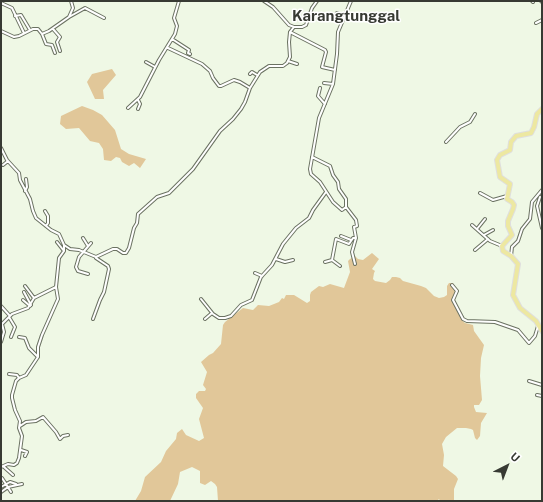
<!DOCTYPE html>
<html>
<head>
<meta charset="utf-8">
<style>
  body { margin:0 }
  #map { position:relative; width:543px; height:502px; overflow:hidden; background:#eff8e5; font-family:"Public Sans",sans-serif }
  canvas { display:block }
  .frame { position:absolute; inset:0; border:2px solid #373a33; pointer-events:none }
  .north { position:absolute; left:487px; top:446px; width:40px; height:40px; -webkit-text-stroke:3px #fff; paint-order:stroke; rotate:42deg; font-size:11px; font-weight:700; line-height:16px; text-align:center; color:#373a33 }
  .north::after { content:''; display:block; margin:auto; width:14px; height:18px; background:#373a33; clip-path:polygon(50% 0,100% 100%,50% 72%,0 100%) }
</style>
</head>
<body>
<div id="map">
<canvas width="543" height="502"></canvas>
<div class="frame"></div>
<div class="north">U</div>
</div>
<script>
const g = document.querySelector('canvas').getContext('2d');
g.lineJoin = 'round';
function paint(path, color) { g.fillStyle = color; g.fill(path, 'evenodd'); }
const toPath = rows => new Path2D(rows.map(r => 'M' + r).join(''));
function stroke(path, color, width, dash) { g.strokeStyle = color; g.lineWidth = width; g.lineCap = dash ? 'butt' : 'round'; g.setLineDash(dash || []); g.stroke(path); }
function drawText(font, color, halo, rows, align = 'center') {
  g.font = font + ' "Public Sans",sans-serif'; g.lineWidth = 3; g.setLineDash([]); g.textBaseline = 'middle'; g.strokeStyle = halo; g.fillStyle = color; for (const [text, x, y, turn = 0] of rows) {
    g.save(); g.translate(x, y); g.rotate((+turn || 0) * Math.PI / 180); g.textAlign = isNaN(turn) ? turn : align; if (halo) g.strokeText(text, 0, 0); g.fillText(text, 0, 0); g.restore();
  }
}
paint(toPath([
  [112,69,116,75,103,90,104,99,95,99,87,82,92,74],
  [82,106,93,110,102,115,115,130,121,149,129,154,146,159,140,168,134,163,129,166,122,162,120,158,116,157,111,161,104,160,103,149,99,143,90,141,79,128,66,129,60,124,61,116],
  [372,253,379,259,372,269,375,271,374,273,373,279,375,281,386,283,390,280,392,277,396,277,400,278,403,281,421,286,426,288,434,296,439,298,444,297,447,295,447,286,449,283,453,283,456,292,455,301,462,320,465,323,473,325,474,331,484,345,481,358,480,376,482,400,479,405,474,405,474,407,476,412,487,413,481,423,480,436,477,440,475,438,473,430,471,429,466,428,457,428,446,437,442,444,444,455,443,466,456,476,458,479,454,489,454,501,440,501,439,499,437,501,218,501,217,487,215,484,211,481,205,485,200,483,200,471,192,467,180,472,178,484,170,501,135,501,141,491,145,477,161,462,166,451,176,439,177,433,182,429,186,435,199,441,204,438,199,419,203,408,196,398,196,394,199,391,205,391,206,389,203,385,207,372,201,362,209,355,213,353,221,344,223,325,225,322,243,308,253,310,258,305,269,306,279,302,282,298,284,299,286,295,294,295,307,303,310,301,310,295,311,292,319,286,323,287,330,284,344,288,350,272,348,261,350,259,355,256,358,259,363,260]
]), '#e1c799');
const street = toPath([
  [264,1,273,7,289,25,294,27],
  [532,1,533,2],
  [541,1,542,2],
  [1,3,12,8,24,33],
  [337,13,345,16],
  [15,16,21,15,30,30],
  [69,17,85,8,104,18],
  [536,23,542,20],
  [53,29,60,37,57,42,60,51],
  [1,31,14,37,19,36,33,29,38,29,42,34,46,44,52,45,55,53],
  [290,32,325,50,326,52,322,67,335,70],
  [42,34,49,31,69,17,73,8,71,1],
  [172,39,189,50,188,53,190,54],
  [168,48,202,64,210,71,213,78,219,86,221,86,234,80,240,82,250,88],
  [288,61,297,64],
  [146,62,155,67],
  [250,74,252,72,257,75],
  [324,83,333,84],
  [320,88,318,96,325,104],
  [138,100,140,104,138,109],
  [128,108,140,97,159,60,175,34,177,26,174,18,179,1],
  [446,142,460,127,470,122,475,114],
  [1,148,7,160,19,173,20,180,30,199,33,211,36,218,51,230,59,234,64,245,64,251,59,258,56,287,58,299,42,335,38,347,38,357,26,375,19,378,16,381,12,395,12,398,15,410,20,421,19,428,22,436,19,458,17,463,14,465,8,464,1,467],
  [312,157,330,166,333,175,338,182,339,189,346,199,346,207,356,220,357,226,354,227,356,238,352,252,355,264],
  [3,165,8,161],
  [25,191,27,187,26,179],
  [480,193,493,200,507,196],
  [540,197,537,206,542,228],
  [346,207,342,210,333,202,320,182,311,174,310,169,319,118,333,84,337,54,338,32,351,1],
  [45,211,48,216,48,223,46,226],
  [472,225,490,241,502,246],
  [477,229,485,219],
  [484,235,493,230],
  [341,236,351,240],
  [83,238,88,246],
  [57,242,64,251],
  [64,245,70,249,79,250,96,257,113,249,117,249,123,253,126,253,129,248,134,228,137,223,138,214,157,197,169,193,193,169,220,131,233,119,241,109,245,102,250,88,260,72,269,66,283,66,287,63,290,57,289,42,290,32,294,27,302,27,306,25,312,8,317,1],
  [475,250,488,239],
  [511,256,512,247,518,241,522,229,530,219,532,202,542,190],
  [276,259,285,262,293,260],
  [325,262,332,260],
  [340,266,332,260,336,239,349,244,353,238,356,238],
  [255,273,262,276],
  [88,274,78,271,76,267,79,257,91,243],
  [452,285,457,291,453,300,463,319,467,321,495,322,518,330,529,343,535,336,538,326],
  [25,286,34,298],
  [24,292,31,305],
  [201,299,213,314,219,318,225,318,231,316,241,305,252,300,261,277,272,265,283,244,296,228,309,218,313,210,326,192],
  [23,300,30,306],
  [1,306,10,316],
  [9,317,15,327,11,337],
  [93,319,100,300,104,292,109,269,108,266,96,258],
  [205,319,212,313],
  [19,337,25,338,29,348,38,357],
  [1,342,4,332,2,324,12,314,28,308,34,298,56,287],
  [9,374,17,375,19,378],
  [529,381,542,385],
  [537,395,542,396],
  [20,426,26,422,36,421,43,417,56,432,60,439,63,436,68,435],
  [21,450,27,452,25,456],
  [4,467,13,475],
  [1,478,2,478,11,492],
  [1,487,10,482,16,484],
  [1,492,8,487,22,484]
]);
const primary = toPath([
  [542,109,537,114,534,127,531,133,516,136,511,142,510,150,500,155,497,160,500,177,510,184,507,199,512,202,514,205,513,209,508,221,508,226,512,235,502,246,503,251,511,256,518,264,513,295,520,308,536,321,542,331]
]);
stroke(street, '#6b7262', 4);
stroke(primary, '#dfdfde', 6);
stroke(street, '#fff', 2);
stroke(primary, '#ede8a1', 4);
drawText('bold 15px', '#373a33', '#fff', [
  ["Karangtunggal",346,16]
]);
</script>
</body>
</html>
